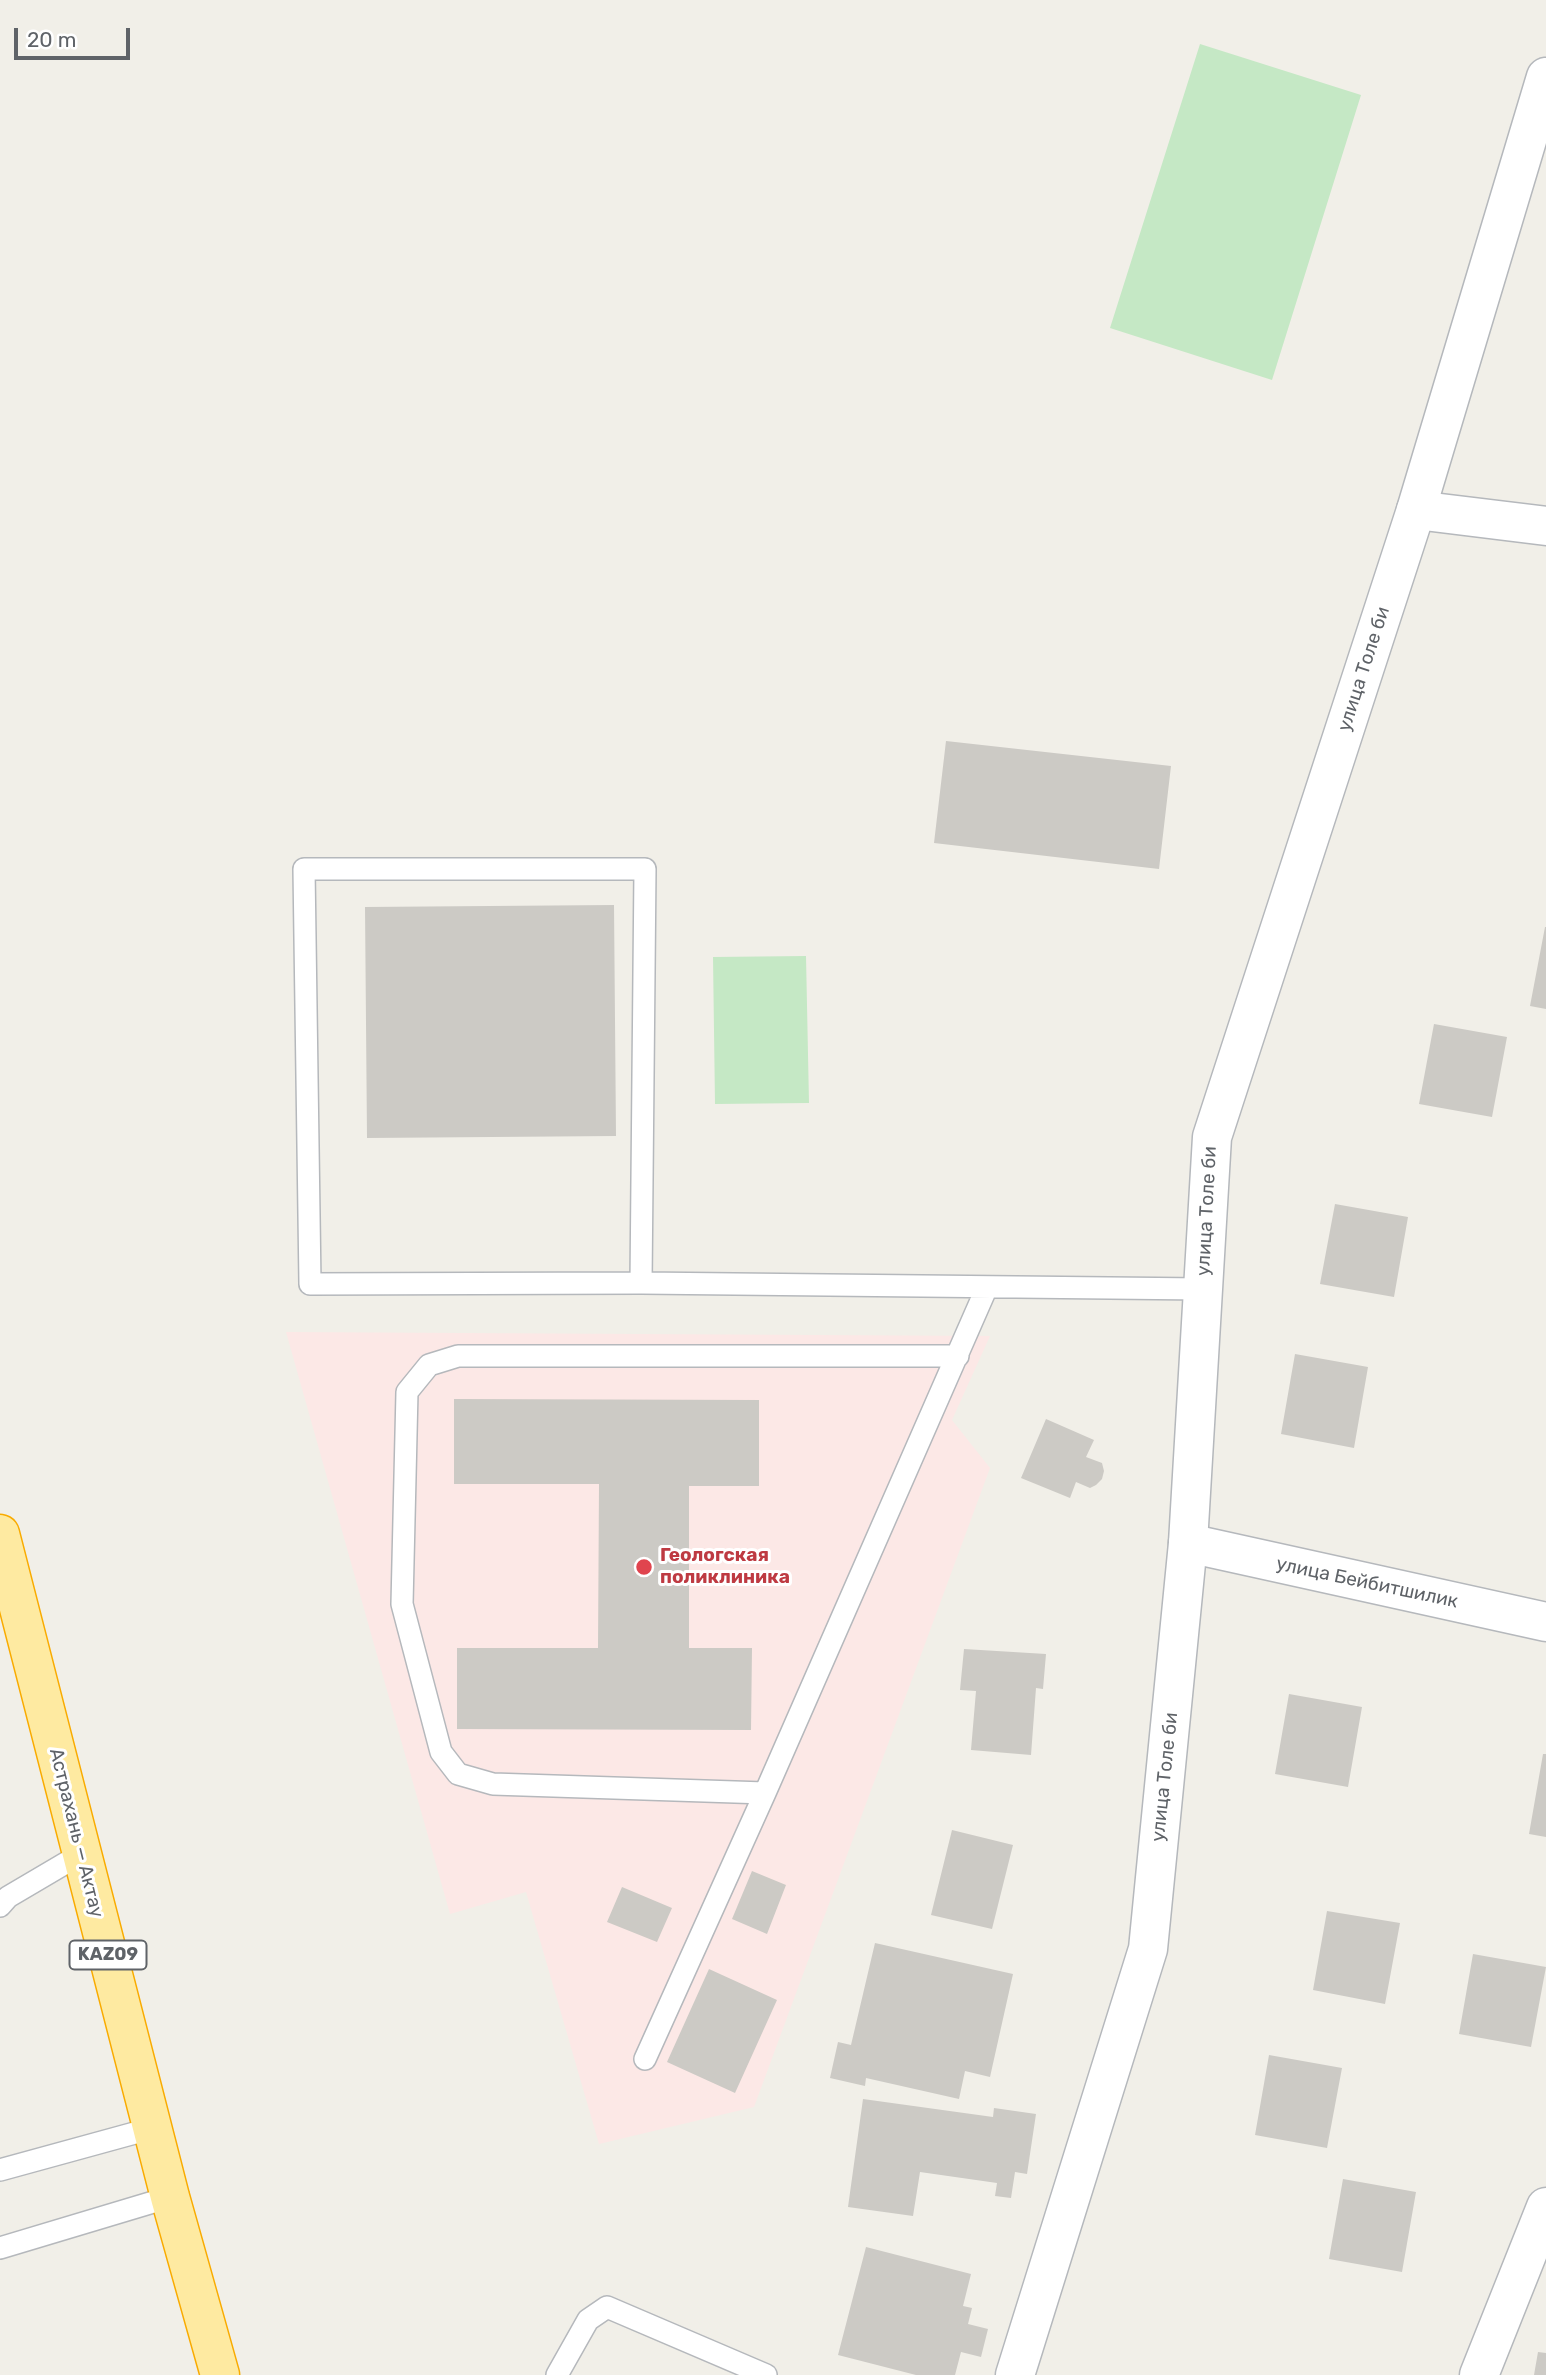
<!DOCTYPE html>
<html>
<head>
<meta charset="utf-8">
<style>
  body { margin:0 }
  #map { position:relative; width:1546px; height:2375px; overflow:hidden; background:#f1efe8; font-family:Rubik,sans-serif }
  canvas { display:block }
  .scale { position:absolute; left:14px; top:28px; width:116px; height:32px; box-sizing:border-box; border:4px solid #5f6368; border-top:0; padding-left:9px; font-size:21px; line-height:24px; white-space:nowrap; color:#5f6368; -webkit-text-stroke:5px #fff; paint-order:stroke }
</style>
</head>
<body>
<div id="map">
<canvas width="1546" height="2375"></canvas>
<div class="scale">20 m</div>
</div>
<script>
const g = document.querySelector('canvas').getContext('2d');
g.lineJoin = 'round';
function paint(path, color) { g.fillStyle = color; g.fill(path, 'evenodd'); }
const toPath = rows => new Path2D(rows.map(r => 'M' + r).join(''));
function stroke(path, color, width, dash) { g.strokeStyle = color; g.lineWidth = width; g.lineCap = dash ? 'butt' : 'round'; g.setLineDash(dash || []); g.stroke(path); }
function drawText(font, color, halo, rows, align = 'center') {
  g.font = font + ' Rubik,sans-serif'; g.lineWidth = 6; g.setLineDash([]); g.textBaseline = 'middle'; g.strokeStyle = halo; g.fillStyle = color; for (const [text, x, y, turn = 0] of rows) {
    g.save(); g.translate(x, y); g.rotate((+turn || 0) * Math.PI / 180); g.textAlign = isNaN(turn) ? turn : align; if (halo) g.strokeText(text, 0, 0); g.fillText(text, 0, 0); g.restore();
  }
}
paint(toPath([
  [286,1332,990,1336,952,1420,990,1468,754,2107,599,2144,526,1892,450,1914]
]), '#fce8e6');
paint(toPath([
  [1200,44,1361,95,1272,380,1110,328],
  [806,956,809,1103,715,1104,713,957]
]), '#c5e8c5');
paint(toPath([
  [946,741,1171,766,1159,869,934,843],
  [614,905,616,1136,367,1138,365,907],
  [1545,927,1546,927,1546,1009,1530,1006],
  [1434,1024,1507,1037,1492,1117,1419,1104],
  [1335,1204,1408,1217,1394,1297,1320,1284],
  [1295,1354,1368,1367,1354,1448,1281,1434],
  [454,1399,759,1400,759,1486,689,1486,689,1648,752,1648,751,1730,457,1729,457,1648,598,1648,599,1484,454,1484],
  [1046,1419,1094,1440,1086,1457,1102,1463,1104,1471,1102,1479,1096,1485,1090,1488,1076,1482,1070,1498,1021,1478],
  [964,1649,1046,1654,1043,1689,1036,1688,1031,1755,971,1750,976,1691,960,1690],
  [1289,1694,1362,1707,1348,1787,1275,1774],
  [1543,1754,1546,1754,1546,1837,1529,1834],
  [952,1830,1013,1845,992,1929,931,1915],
  [752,1871,786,1885,767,1934,732,1919],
  [622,1887,672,1908,657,1942,607,1922],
  [1327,1911,1400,1923,1385,2004,1313,1990],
  [875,1943,1013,1974,990,2077,965,2071,959,2099,866,2078,865,2086,830,2078,838,2042,851,2045],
  [1473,1954,1546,1967,1531,2047,1459,2034],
  [709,1969,777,2000,735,2093,667,2062],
  [1269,2055,1342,2068,1327,2148,1255,2135],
  [863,2099,993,2117,994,2108,1036,2114,1027,2174,1015,2172,1011,2198,995,2196,997,2183,920,2172,913,2216,848,2207],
  [1343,2179,1416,2192,1402,2272,1329,2259],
  [866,2247,971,2274,963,2306,972,2308,968,2324,988,2329,981,2357,961,2352,955,2375,916,2375,838,2355],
  [1538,2352,1546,2353,1546,2375,1534,2375]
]), '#cccac5');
const service = toPath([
  [641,1283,645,869,304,869,310,1284,641,1283,1203,1289],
  [765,1793,493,1784,458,1774,441,1752,402,1604,407,1392,429,1365,458,1356,958,1356],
  [0,1906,8,1897,81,1854],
  [645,2059,765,1793,987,1287],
  [0,2170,153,2128],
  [0,2248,170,2197],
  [557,2375,588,2320,607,2307,766,2375]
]);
const minor = toPath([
  [1416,510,1546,526],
  [1188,1543,1546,1622],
  [1479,2375,1546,2207]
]);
const tertiary = toPath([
  [1015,2375,1148,1949,1188,1543,1212,1137,1416,510,1546,77]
]);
const trunk = toPath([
  [0,1534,170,2197,220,2375]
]);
stroke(service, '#b5b8bc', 24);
stroke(minor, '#b5b8bc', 41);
stroke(tertiary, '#b5b8bc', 41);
stroke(trunk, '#f9ab00', 41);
stroke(service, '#fff', 21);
stroke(minor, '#fff', 38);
stroke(tertiary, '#fff', 38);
stroke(trunk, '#feeaa1', 38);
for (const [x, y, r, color] of [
  [644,1567,9,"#e0444e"]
]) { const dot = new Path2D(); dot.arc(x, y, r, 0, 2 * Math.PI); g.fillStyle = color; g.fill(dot); stroke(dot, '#fff', 2.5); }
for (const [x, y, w] of [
  [108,1955,77]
]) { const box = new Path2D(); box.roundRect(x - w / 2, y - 14.5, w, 29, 5); g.fillStyle = '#fff'; g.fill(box); stroke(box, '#5f6368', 2); }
drawText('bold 18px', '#5f6368', null, [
  ["KAZ09",108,1955]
]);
drawText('19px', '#5f6368', '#fff', [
  ["улица Толе би",1364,669,-72],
  ["улица Толе би",1207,1211,-87],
  ["улица Бейбитшилик",1367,1583,12],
  ["улица Толе би",1165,1777,-84],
  ["Астрахань — Актау",76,1833,76]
]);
drawText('bold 19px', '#be3a42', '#fff', [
  ["Геологская",660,1556],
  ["поликлиника",660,1578]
], 'left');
</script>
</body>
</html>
